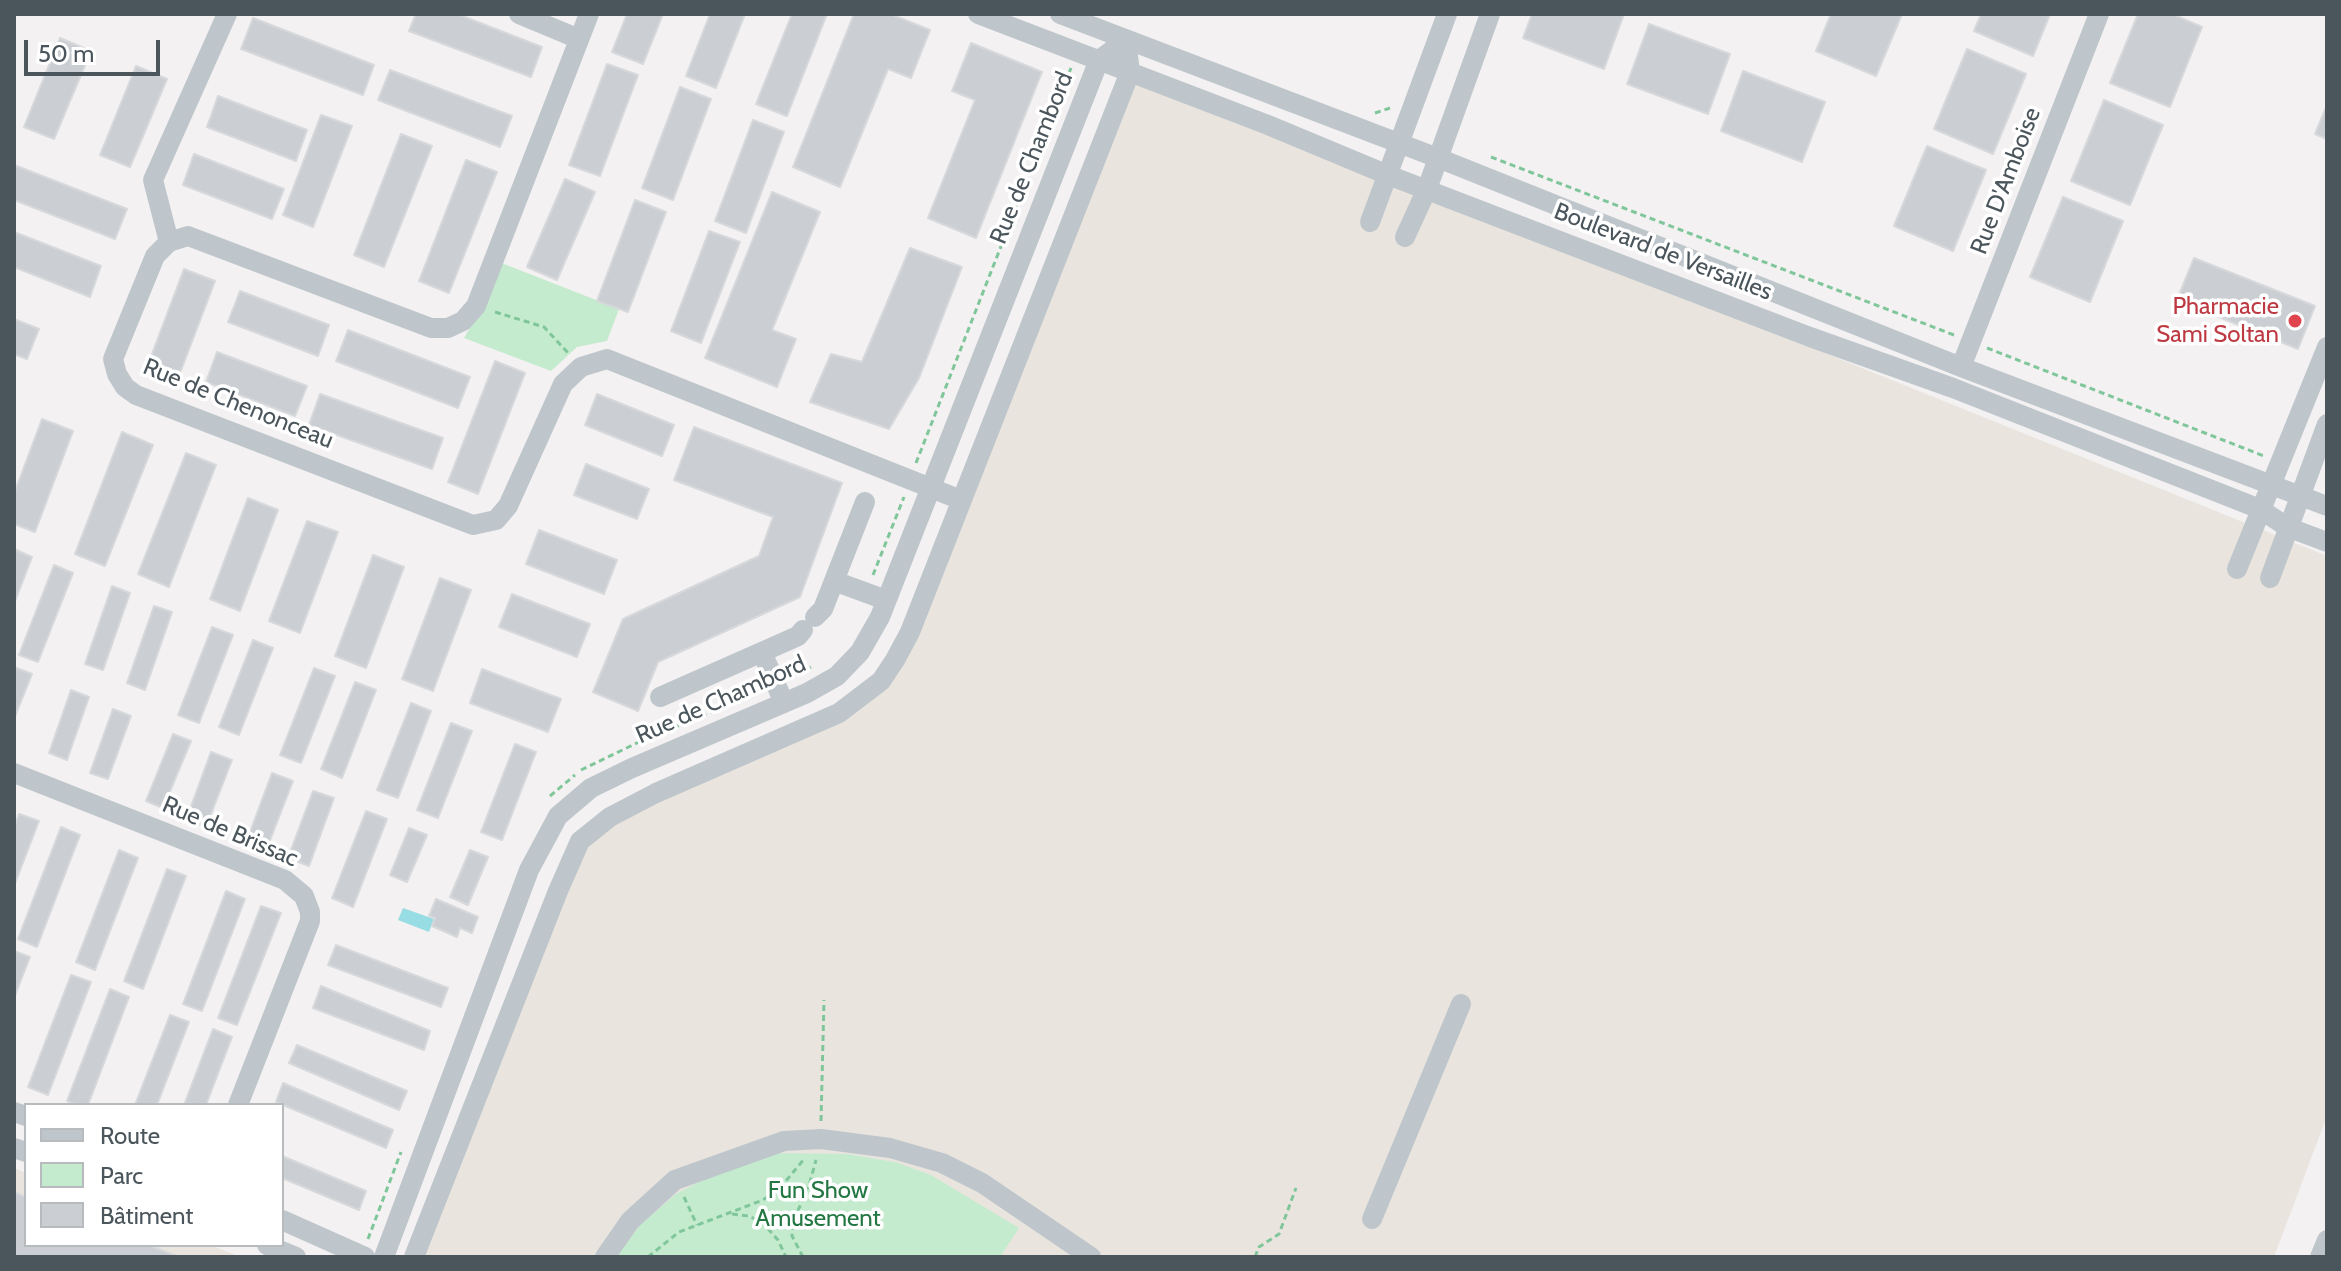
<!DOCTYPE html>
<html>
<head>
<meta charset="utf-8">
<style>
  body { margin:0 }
  #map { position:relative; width:2341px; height:1271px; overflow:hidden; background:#f3f1f1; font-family:Cabin,sans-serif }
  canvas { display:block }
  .frame { position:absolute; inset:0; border:16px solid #4b565c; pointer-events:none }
  .legend { position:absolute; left:24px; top:1103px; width:260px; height:144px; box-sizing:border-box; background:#fff; border:2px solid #b7bbbe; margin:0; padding:10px 14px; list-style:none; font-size:24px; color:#4b565c }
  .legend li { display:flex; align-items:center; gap:16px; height:40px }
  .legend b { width:40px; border:2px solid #b7bbbe }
  .scale { position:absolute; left:24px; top:40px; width:136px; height:36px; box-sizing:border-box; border:4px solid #4b565c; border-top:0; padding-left:10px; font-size:24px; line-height:28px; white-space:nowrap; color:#4b565c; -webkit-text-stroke:6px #fff; paint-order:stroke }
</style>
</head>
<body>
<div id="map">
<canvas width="2341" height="1271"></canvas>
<div class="frame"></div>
<ul class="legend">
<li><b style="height:10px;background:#bec6cc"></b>Route</li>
<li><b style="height:22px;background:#c5ebcf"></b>Parc</li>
<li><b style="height:22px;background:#cbcfd3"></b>Bâtiment</li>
</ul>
<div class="scale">50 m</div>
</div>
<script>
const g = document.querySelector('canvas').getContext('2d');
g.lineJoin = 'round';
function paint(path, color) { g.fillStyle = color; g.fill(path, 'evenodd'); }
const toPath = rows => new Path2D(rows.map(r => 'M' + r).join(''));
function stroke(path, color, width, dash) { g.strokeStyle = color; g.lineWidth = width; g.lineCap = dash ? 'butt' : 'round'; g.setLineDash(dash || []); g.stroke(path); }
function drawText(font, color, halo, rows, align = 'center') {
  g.font = font + ' Cabin,sans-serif'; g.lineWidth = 7; g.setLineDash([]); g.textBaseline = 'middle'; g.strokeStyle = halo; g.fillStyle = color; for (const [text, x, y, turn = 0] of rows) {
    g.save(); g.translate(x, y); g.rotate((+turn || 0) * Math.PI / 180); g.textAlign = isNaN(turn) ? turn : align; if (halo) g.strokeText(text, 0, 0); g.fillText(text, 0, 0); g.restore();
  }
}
paint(toPath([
  [1130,72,2327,556,2327,1116,2274,1257,414,1257,580,841,856,701,910,632],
  [14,1168,26,1173,26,1245,210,1245,241,1257,14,1257]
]), '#e9e5de');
paint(toPath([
  [499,262,619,309,607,341,577,347,551,371,464,338,480,311],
  [776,1153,847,1154,895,1162,931,1175,1019,1228,1000,1257,616,1257,640,1225,676,1194,726,1168]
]), '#c5ebcf');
paint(toPath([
  [403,908,434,919,429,932,398,920]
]), '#97dde3');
const building = toPath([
  [416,14,457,14,542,47,531,77,409,31,416,14],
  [627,14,663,14,643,64,612,52,627,14],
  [710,14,745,14,716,88,686,76,710,14],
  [792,14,827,14,787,116,756,104,792,14],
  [854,14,890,14,930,30,911,78,888,69,840,187,793,167,854,14],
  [1532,14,1624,14,1604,69,1523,38,1532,14],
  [1831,14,1902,14,1876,76,1816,51,1831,14],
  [1981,14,2050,14,2033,56,1974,31,1981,14],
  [2138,14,2172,14,2202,27,2170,107,2110,83,2138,14],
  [253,18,374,65,363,95,241,49,253,18],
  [1649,24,1730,54,1708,114,1627,84,1649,24],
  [60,38,91,51,54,139,24,127,60,38],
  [971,43,1042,72,976,238,928,218,975,100,952,91,971,43],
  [1967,49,2026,74,1993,154,1934,129,1967,49],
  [607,64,638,75,600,176,569,165,607,64],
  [136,66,167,79,130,167,100,155,136,66],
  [390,70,512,116,500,147,378,100,390,70],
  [1743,71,1825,102,1802,162,1721,131,1743,71],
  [680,87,711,99,673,200,642,188,680,87],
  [218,96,307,130,296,161,207,127,218,96],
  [2104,100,2163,125,2130,205,2071,181,2104,100],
  [2327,105,2327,139,2315,134,2327,105],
  [321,115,352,126,313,227,283,215,321,115],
  [753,120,784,132,746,233,715,221,753,120],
  [401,134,432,146,384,267,354,255,401,134],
  [1927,146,1986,170,1953,251,1894,226,1927,146],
  [194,154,284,189,272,219,183,185,194,154],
  [466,160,497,172,449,293,419,281,466,160],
  [14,165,127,209,115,239,14,200,14,165],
  [565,179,595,192,557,280,527,267,565,179],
  [772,192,820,212,772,330,796,339,777,387,705,358,772,192],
  [2063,197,2123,221,2090,302,2030,277,2063,197],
  [635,200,666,212,628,312,597,301,635,200],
  [709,231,740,242,701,343,671,331,709,231],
  [14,232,101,266,90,297,14,267,14,232],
  [910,248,962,267,919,378,889,429,810,402,831,354,862,362,910,248],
  [2194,258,2315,306,2298,349,2177,300,2194,258],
  [184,269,215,281,177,381,146,370,184,269],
  [240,291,329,325,318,356,228,322,240,291],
  [14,319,39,329,27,359,14,354,14,319],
  [348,330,470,377,458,408,336,361,348,330],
  [217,352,307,386,295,416,206,382,217,352],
  [495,361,525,373,478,494,448,482,495,361],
  [320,394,443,438,432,469,309,425,320,394],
  [597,394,674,425,662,456,585,425,597,394],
  [42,419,73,431,35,532,14,524,14,494,42,419],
  [694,427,842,483,800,597,658,662,638,711,593,692,623,619,759,556,773,517,674,480,694,427],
  [122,432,153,445,105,566,75,554,122,432],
  [186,453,216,465,169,587,138,574,186,453],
  [586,464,649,489,637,519,574,495,586,464],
  [248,498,278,510,240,611,210,599,248,498],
  [307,521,338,532,300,633,269,621,307,521],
  [539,530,617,560,604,594,526,564,539,530],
  [14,549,32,557,14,604,14,549],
  [373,555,404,567,366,668,335,656,373,555],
  [54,565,73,573,38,662,19,655,54,565],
  [440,578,471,590,433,691,402,679,440,578],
  [112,586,130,593,103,670,85,664,112,586],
  [512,594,590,624,577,657,499,627,512,594],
  [154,606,172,612,145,690,127,683,154,606],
  [212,627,233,635,199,723,178,715,212,627],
  [253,640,273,648,239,735,219,727,253,640],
  [14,667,32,674,14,719,14,667],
  [314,668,335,676,301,763,280,755,314,668],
  [482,669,561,699,548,732,470,703,482,669],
  [355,682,376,690,342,778,321,769,355,682],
  [71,690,89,697,67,760,49,753,71,690],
  [411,703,431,711,398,798,377,790,411,703],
  [113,709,131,716,108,779,90,773,113,709],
  [451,723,472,731,438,818,417,810,451,723],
  [173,734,191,741,163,808,146,801,173,734],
  [515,744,536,752,502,840,481,832,515,744],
  [211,752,232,760,206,827,186,820,211,752],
  [272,773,293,781,267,848,247,840,272,773],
  [313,791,334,798,309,866,288,858,313,791],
  [366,811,387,819,353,907,332,898,366,811],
  [19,814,39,821,14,886,14,828,19,814],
  [61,827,80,835,37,947,18,939,61,827],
  [409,828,427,835,407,882,390,875,409,828],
  [119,850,138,858,95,970,76,962,119,850],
  [470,850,488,857,468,905,450,897,470,850],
  [167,869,186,876,143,989,124,981,167,869],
  [226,891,245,899,202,1011,183,1004,226,891],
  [436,899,478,917,472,933,460,928,457,937,432,926,435,918,429,916,436,899],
  [261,906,281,913,237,1025,218,1018,261,906],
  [336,945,448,988,441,1007,328,965,336,945],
  [14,951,30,957,14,998,14,951],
  [71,975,91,982,48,1095,28,1087,71,975],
  [321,986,430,1031,424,1050,313,1008,321,986],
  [110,989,129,997,88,1105,77,1105,67,1101,110,989],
  [170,1015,189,1022,157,1105,135,1105,170,1015],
  [213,1029,232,1037,206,1105,184,1105,213,1029],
  [297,1045,407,1091,399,1110,289,1063,297,1045],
  [283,1083,393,1130,386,1148,276,1102,283,1083],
  [282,1156,366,1191,359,1210,282,1178,282,1156],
  [14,1192,26,1197,26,1245,149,1245,179,1257,17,1257,14,1256,14,1192]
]);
paint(building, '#cbcfd3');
stroke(building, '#d6d8db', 2);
stroke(toPath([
  [1375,113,1390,108],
  [1491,157,1954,335],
  [495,312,544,327,569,354],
  [1987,348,2264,456],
  [916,463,1071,68],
  [873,575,904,497],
  [792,676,811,667],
  [741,698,760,690],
  [664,732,727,705],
  [581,770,639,742],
  [550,796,575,775],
  [821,1121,824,1000],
  [684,1197,697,1225],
  [732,1214,749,1216,763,1223,778,1240,786,1257],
  [368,1239,401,1152],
  [648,1257,679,1232,763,1200,780,1188,805,1158],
  [803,1257,792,1236,792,1225,810,1182,816,1160],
  [1255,1257,1259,1247,1279,1234,1296,1188]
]), '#80c69b', 3, [6, 4]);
stroke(toPath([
  [519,14,579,39],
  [589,14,476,306,463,321,448,328,431,328,188,236,169,242,155,256,113,359,117,374,125,387,136,395,473,525,496,520,508,506,563,384,581,367,607,359,961,500],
  [978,14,1268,125,1388,175,1810,337,1953,388,2260,509,2287,527,2327,542],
  [1060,14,1438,158,1961,367,2327,506],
  [1370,222,1447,14],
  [1405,237,1427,189,1490,14],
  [169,242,153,180,227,14],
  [1961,367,2099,14],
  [2237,569,2327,347],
  [2270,578,2327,424],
  [834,581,886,600],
  [815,617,823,609,865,502],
  [762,652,798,636,803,630],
  [660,697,762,652,784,703],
  [14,773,285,880,304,896,310,912,310,921,238,1105],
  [14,1112,26,1116],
  [14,1148,26,1152],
  [1372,1219,1461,1004],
  [282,1220,365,1257],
  [267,1245,296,1257],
  [384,1257,529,870,558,816,591,788,632,768,807,693,837,676,860,652,880,617,1099,60,1126,40,1130,72,910,632,895,660,881,681,839,713,656,793,610,817,580,841,558,891,414,1257],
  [605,1257,630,1221,675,1180,784,1141,821,1139,890,1148,942,1163,982,1183,1091,1257],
  [2320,1257,2327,1240]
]), '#bec6cc', 20);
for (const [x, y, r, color] of [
  [2295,321,8,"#e0444e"]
]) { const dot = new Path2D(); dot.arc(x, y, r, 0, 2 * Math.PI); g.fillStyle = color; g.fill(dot); stroke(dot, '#fff', 3); }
drawText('24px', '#4b565c', '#fff', [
  ["Rue de Chambord",1032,158,-68],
  ["Rue D'Amboise",2006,181,-69],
  ["Boulevard de Versailles",1663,252,21],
  ["Rue de Chenonceau",238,404,22],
  ["Rue de Chambord",721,700,-24],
  ["Rue de Brissac",230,832,23]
]);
drawText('24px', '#be3a42', '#fff', [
  ["Pharmacie",2279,307],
  ["Sami Soltan",2279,335]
], 'right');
drawText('24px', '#227742', '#fff', [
  ["Fun Show",818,1191],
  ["Amusement",818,1219]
]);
</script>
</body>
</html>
